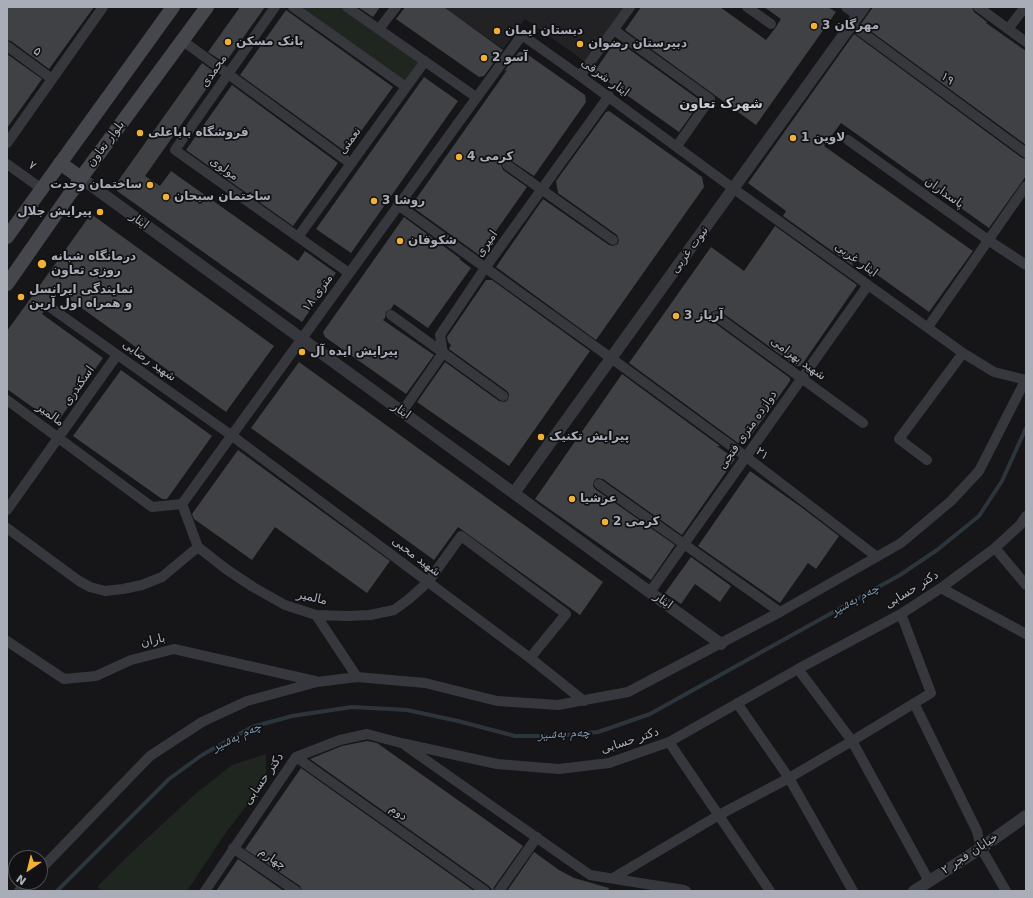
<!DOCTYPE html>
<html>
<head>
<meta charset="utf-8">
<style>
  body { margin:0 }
  #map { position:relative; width:1033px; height:898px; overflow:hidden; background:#161618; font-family:"DejaVu Sans",sans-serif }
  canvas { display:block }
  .frame { position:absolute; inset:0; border:8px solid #a8adb8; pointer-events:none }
  .north { position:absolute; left:8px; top:850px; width:40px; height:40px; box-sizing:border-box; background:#111113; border:1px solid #4d4f55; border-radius:50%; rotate:215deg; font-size:11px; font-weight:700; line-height:16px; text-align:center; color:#a8adb8 }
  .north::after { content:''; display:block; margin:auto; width:14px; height:18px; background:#f2b134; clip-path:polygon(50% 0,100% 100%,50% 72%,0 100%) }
</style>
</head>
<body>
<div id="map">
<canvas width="1033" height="898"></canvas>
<div class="frame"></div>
<div class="north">N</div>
</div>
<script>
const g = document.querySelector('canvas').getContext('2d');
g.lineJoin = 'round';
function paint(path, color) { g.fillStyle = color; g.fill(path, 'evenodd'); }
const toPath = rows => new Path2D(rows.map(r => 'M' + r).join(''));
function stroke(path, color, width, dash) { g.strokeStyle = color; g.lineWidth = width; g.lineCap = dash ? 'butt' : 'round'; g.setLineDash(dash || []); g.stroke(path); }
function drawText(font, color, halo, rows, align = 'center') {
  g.font = font + ' "DejaVu Sans","Noto Naskh Arabic",sans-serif'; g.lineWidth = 3.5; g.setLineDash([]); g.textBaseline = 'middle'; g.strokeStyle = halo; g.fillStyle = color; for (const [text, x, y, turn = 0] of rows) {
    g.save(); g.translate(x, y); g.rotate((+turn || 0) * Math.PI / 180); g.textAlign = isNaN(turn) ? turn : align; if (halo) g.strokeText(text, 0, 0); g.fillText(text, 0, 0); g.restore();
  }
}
paint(toPath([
  [444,7,626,7,587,63,525,19,503,49]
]), '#222225');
paint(toPath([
  [297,7,343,7,421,63,405,84],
  [266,754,266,781,227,831,187,891,104,891,97,887,130,854,194,795,232,765]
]), '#1e261f');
stroke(toPath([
  [57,891,169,779,202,755,252,727,292,716,352,707,407,710,458,721,515,736,554,736,598,732,650,714,900,575,937,550,979,516,1002,481,1026,428]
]), '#2c353c', 4);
paint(toPath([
  [7,7,94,7,49,69,11,41,7,40],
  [240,7,265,7,225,63,208,52],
  [358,7,380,7,373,17],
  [405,7,444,7,503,50,484,76,479,77,396,19],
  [641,7,720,7,766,40,776,27,781,19,764,7,828,7,836,12,756,125,625,30],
  [873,7,972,7,974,12,987,22,986,23,1026,51,1026,145,861,24],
  [286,10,393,87,346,152,240,75],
  [854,34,1022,158,1026,159,1026,176,989,228,841,123,824,146,973,251,929,312,851,256,853,266,783,216,786,211,748,183],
  [619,42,701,101,679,132,594,72,614,43],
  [519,52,524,52,585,95,586,102,534,176,510,160,505,159,502,162,501,165,503,170,527,187,479,255,411,206,507,70,504,71],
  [7,54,42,79,7,128],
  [202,63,217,74,145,176,160,186,171,171,298,261,305,251,336,273,302,322,117,191,118,181],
  [424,77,458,101,351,253,316,229],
  [232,85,338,163,293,226,186,150],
  [609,111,702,177,704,187,596,340,496,267,543,199,609,245,613,246,618,244,619,240,617,235,558,193,556,181,606,112],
  [91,214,274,346,226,412,58,291,51,302,46,304,45,310,42,314,103,358,56,424,7,389,7,331],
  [404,217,461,259,459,259,471,268,428,328,394,304,391,309,386,312,385,318,383,320,434,355,406,394,325,337,323,332],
  [775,226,857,285,801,366,796,366,720,311,716,310,711,312,710,316,712,321,790,378,790,381,747,441,738,443,629,363,711,247,744,271],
  [486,280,492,280,590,351,509,466,417,402,445,362,499,401,505,402,508,399,509,394,507,391,449,349,451,345,448,342,447,337],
  [299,362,603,582,580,615,458,527,434,560,251,428],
  [121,370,212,436,167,499,162,499,73,436],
  [622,374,720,446,717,446,735,459,682,535,603,479,597,478,594,481,593,486,595,489,675,545,651,580,535,499],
  [238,450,390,561,367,593,275,527,252,560,194,519,192,514],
  [750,471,801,507,839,536,816,569,808,563,780,603,698,546],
  [691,557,731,586,720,602,695,584,681,604,665,593],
  [367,741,377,743,523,846,494,887,493,891,489,886,310,759,342,746],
  [301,768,474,891,302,891,300,886,245,849],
  [534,852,559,870,574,878,609,888,608,891,507,891],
  [238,859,284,891,216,891]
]), '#404145');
stroke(toPath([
  [275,7,175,150,349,273],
  [293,7,406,87],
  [347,7,476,97],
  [747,7,771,24],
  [846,7,858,16],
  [978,7,1026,42],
  [852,25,1026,153],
  [379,29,396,7],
  [1008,29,1025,7],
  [614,30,710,99,677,146],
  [183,41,350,163],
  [7,46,52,79],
  [580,76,630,7],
  [848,140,988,240,1026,265],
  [7,143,103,7],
  [7,164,42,189],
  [507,165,613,240],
  [398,205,611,358,745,456,877,557],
  [298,237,425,61],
  [51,308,231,435,530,658,584,701],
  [391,315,503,396],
  [716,316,863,423],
  [928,327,1026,186],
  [7,400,152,507,182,504,198,547,162,577,142,585,123,589,105,591,90,587,79,581,7,528],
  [402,412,443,353,440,335,485,268,609,96],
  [927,460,899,439,963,353],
  [599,484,780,612],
  [182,504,522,35,580,76,734,189,963,353,994,372,1026,380],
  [7,510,117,355],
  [198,547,226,569,253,587,285,605,316,615,347,616,370,615,394,610,409,599,428,582,461,536,566,614,530,658],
  [995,548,1026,585],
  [941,588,1026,634],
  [650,592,868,285],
  [316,615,357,677],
  [7,641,64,679,96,676,131,660,174,649,315,681],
  [798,669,852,741,929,881],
  [737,703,789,778,853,891],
  [914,703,977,831,981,848,1006,891],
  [669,742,770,891],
  [406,746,590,875,684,890,686,891],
  [296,757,485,891],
  [233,848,296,891],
  [40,870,150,756,202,722,247,701,317,682,357,677,425,683,497,701,558,705,628,692,780,612,901,543,951,501,979,471,1026,379],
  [613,878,719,815,789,778,852,741,931,693,901,614],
  [19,891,28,882],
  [205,891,296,757,340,740,367,734,401,743,497,764,559,769,609,763,669,742,798,669,901,614,941,588,995,548,1020,525,1026,516],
  [499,891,537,837]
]), '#37383d', 10);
stroke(toPath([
  [81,178,721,644],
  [514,493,864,7],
  [914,891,981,848,1026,816]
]), '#37383d', 12);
stroke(toPath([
  [60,163,81,178],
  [7,237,173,7],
  [7,284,81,178,207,7]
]), '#45474d', 14);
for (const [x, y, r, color] of [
  [814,26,4,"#f2b134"],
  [497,31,4,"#f2b134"],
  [228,42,4,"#f2b134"],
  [580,44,4,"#f2b134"],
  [484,58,4,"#f2b134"],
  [140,133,4,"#f2b134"],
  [793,138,4,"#f2b134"],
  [459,157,4,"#f2b134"],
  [150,185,4,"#f2b134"],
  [166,197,4,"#f2b134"],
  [374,201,4,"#f2b134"],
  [100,212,4,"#f2b134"],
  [400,241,4,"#f2b134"],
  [42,264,5,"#f2b134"],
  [21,297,4,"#f2b134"],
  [676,316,4,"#f2b134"],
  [302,352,4,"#f2b134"],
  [541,437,4,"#f2b134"],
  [572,499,4,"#f2b134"],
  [605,522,4,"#f2b134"]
]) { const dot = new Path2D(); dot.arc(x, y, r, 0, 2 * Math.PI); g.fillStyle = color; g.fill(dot); stroke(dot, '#111113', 1.5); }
drawText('bold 12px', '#a8adb8', '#111113', [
  ["مهرگان 3",822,26],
  ["دبستان ایمان",505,31],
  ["بانک مسکن",236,42],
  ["دبیرستان رضوان",588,44],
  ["آسو 2",492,58],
  ["فروشگاه باباعلی",148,133],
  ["لاوین 1",801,138],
  ["کرمی 4",467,157],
  ["ساختمان وحدت",142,185,"right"],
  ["ساختمان سبحان",174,197],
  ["روشا 3",382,201],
  ["پیرایش جلال",92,212,"right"],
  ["شکوفان",408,241],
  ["درمانگاه شبانه",51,257],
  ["روزی تعاون",51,271],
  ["نمایندگی ایرانسل",29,290],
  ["و همراه اول آرین",29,304],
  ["آریاز 3",684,316],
  ["پیرایش ایده آل",310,352],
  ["پیرایش تکنیک",549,437],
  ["عرشیا",580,499],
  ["کرمی 2",613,522]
], 'left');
drawText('12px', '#a8adb8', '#111113', [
  ["۵",37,52,37],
  ["محمدی",214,71,-55],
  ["ایثار شرقی",605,78,36],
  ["۱۹",947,79,36],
  ["نعمتی",350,141,-54],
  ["بلوار تعاون",106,144,-53],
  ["۷",32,166,35],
  ["مولوی",224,169,35],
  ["پاسداران",944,193,35],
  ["ایثار",139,221,36],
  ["امیری",487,244,-55],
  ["نبوت غربی",690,250,-54],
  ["ایثار غربی",856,260,36],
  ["۱۸ متری",318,293,-54],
  ["شهید بهرامی",798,359,36],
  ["شهید رضایی",149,361,35],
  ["اسکندری",79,386,-55],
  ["ایثار",401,411,36],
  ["مالمیر",50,415,36],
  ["دوازده متری فتحی",748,430,-55],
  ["۲۱",762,454,37],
  ["شهید محبی",416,557,37],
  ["دکتر حسابی",912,590,-32],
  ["مالمیر",312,598,13],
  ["ایثار",663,601,36],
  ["باران",153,641,-13],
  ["دکتر حسابی",630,741,-18],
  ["دکتر حسابی",264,779,-55],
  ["دوم",398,813,35],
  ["خیابان فجر ۲",970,854,-33],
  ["چهارم",272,859,34]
]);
drawText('bold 13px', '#c9ccd4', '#111113', [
  ["شهرک تعاون",721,105]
]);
drawText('italic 13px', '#7f9bb3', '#111113', [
  ["چەم بەشیر",855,600,-29],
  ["چەم بەشیر",564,734,-3],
  ["چەم بەشیر",237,737,-26]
]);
</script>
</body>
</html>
